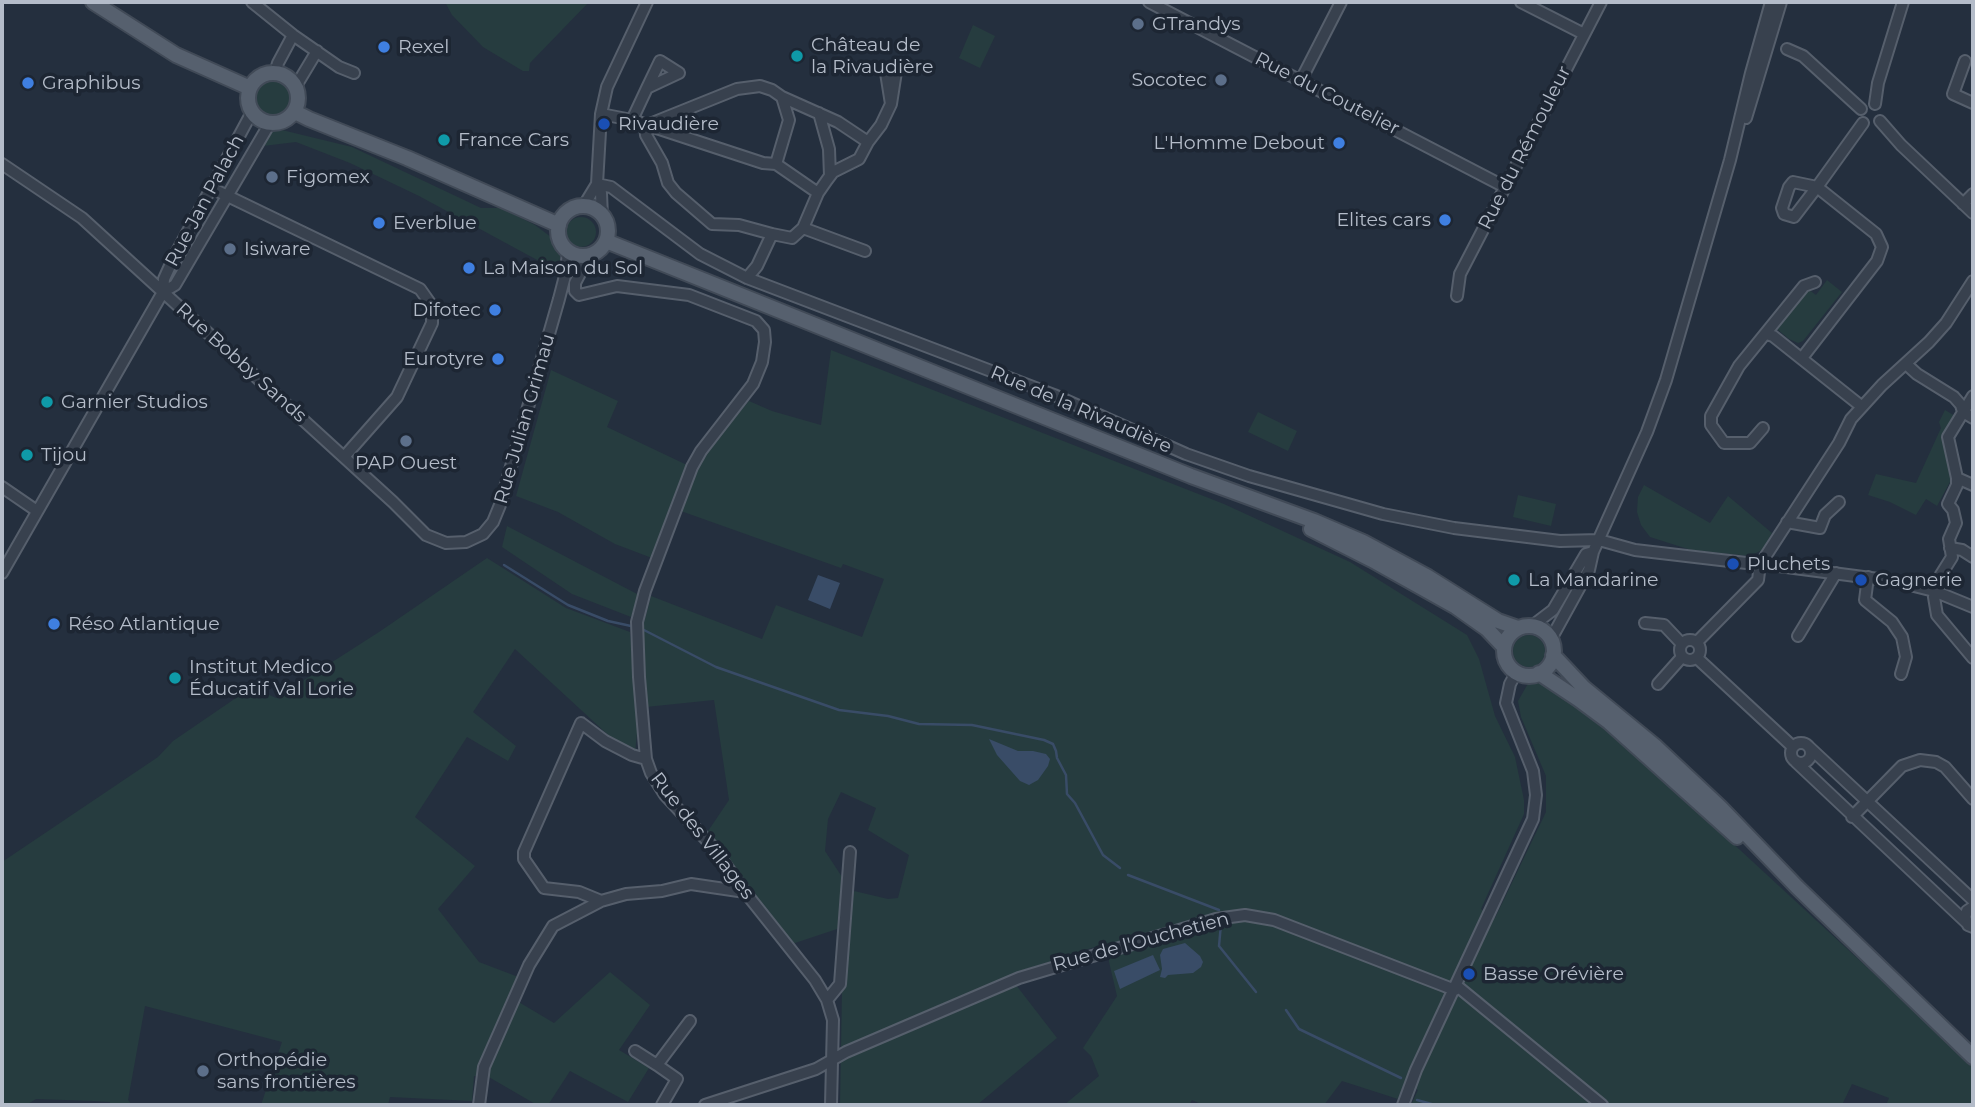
<!DOCTYPE html>
<html>
<head>
<meta charset="utf-8">
<style>
  body { margin:0 }
  #map { position:relative; width:1975px; height:1107px; overflow:hidden; background:#242f3e; font-family:Montserrat,sans-serif }
  canvas { display:block }
  .frame { position:absolute; inset:0; border:4px solid #b4bcc9; pointer-events:none }
</style>
</head>
<body>
<div id="map">
<canvas width="1975" height="1107"></canvas>
<div class="frame"></div>
</div>
<script>
const g = document.querySelector('canvas').getContext('2d');
g.lineJoin = 'round';
function paint(path, color) { g.fillStyle = color; g.fill(path, 'evenodd'); }
const toPath = rows => new Path2D(rows.map(r => 'M' + r).join(''));
function stroke(path, color, width, dash) { g.strokeStyle = color; g.lineWidth = width; g.lineCap = dash ? 'butt' : 'round'; g.setLineDash(dash || []); g.stroke(path); }
function drawText(font, color, halo, rows, align = 'center') {
  g.font = font + ' Montserrat,sans-serif'; g.lineWidth = 7; g.setLineDash([]); g.textBaseline = 'middle'; g.strokeStyle = halo; g.fillStyle = color; for (const [text, x, y, turn = 0] of rows) {
    g.save(); g.translate(x, y); g.rotate((+turn || 0) * Math.PI / 180); g.textAlign = isNaN(turn) ? turn : align; if (halo) g.strokeText(text, 0, 0); g.fillText(text, 0, 0); g.restore();
  }
}
paint(toPath([
  [445,2,589,2,530,63,529,71,523,71,483,47,452,15],
  [973,25,995,36,980,68,959,58],
  '254 97a19 19 0 1 1 38 0a19 19 0 1 1-38 0Z',
  [282,130,352,147,481,208,501,208,535,225,551,237,560,254,560,262,555,275,539,261,419,196,350,163,296,142,263,146,271,131],
  '566 232a15 15 0 1 1 30 0a15 15 0 1 1-30 0Z',
  [1827,280,1842,292,1803,341,1798,343,1789,339,1777,329,1808,289,1816,295],
  [831,350,1224,504,1350,562,1467,635,1479,659,1495,716,1515,757,1524,800,1524,814,1481,909,1495,918,1546,812,1546,776,1521,717,1518,701,1530,680,1540,680,1585,712,1636,754,1973,1065,1973,1105,1886,1105,1889,1098,1852,1084,1842,1105,1411,1105,1418,1090,1405,1083,1398,1099,1342,1081,1324,1105,1203,1105,1192,1100,1189,1105,1064,1105,1099,1076,1091,1056,1083,1048,1117,996,1109,962,1107,943,1011,974,1016,985,1057,1038,977,1105,840,1105,842,990,850,890,888,899,898,898,909,855,868,830,876,808,841,792,828,819,825,851,844,880,840,928,792,944,706,834,729,800,714,700,646,707,641,634,651,596,762,639,776,605,862,637,884,579,843,564,841,568,678,510,705,452,749,401,772,411,821,425],
  [551,370,618,401,607,427,687,465,652,558,615,544,558,512,516,496],
  [1945,410,1955,416,1942,437,1951,480,1937,506,1926,499,1916,515,1890,502,1868,495,1876,474,1916,483,1941,428,1939,422],
  [1258,412,1297,431,1288,451,1248,432],
  [1644,485,1710,523,1728,496,1772,533,1762,550,1750,556,1691,550,1650,537,1641,525,1637,512,1638,497],
  [1518,495,1556,504,1551,526,1513,517],
  [507,526,639,595,631,617,572,594,502,547],
  [487,558,566,608,630,632,638,725,635,752,619,745,515,649,473,712,516,746,508,761,467,737,415,817,475,866,438,909,479,962,521,978,512,998,554,1023,610,972,650,1005,619,1050,649,1068,628,1102,570,1071,548,1105,537,1105,487,1076,474,1076,472,1101,390,1097,388,1105,261,1105,282,1042,145,1006,128,1100,132,1105,110,1105,110,1102,93,1101,36,1099,26,1105,2,1105,2,862,158,757,173,741,252,687,276,698,379,632],
  '1513 651a16 16 0 1 1 32 0a16 16 0 1 1-32 0Z'
]), '#263c3f');
paint(toPath([
  [818,575,840,583,830,609,808,600],
  [989,739,1018,751,1033,751,1046,754,1050,759,1048,766,1038,780,1029,785,1020,781,997,755],
  [1185,943,1200,956,1203,962,1201,967,1193,973,1168,975,1165,978,1160,977,1162,969,1160,955,1163,949],
  [1153,955,1160,970,1120,989,1114,971]
]), '#394c67');
stroke(toPath([
  [504,565,568,605,608,621,631,626],
  [642,629,716,667,839,710,888,716,919,724,972,725,1044,740,1053,744,1056,751,1057,758,1066,775,1067,794,1075,803,1103,855,1120,868],
  [1128,875,1219,910],
  [1221,924,1219,946,1256,992],
  [1286,1010,1299,1029,1401,1078],
  [1417,1100,1435,1105]
]), '#394c67', 2.5);
const minor = toPath([
  [252,2,293,35,339,67,354,73],
  [1149,2,1505,187],
  [1521,2,1584,34],
  [1787,49,1803,56,1861,109],
  [1965,61,1953,94,1973,103],
  [275,73,278,63,293,35],
  [1301,80,1341,2],
  [296,86,317,51],
  [1875,104,1878,83,1903,2],
  [819,113,829,149,830,176],
  [601,114,632,120,647,88,660,61,679,73,647,88],
  [1746,118,1781,2],
  [632,120,763,163,776,164,818,193],
  [1880,121,1901,145,1973,213],
  [868,142,881,125,891,104,896,72,889,70,886,73,891,104],
  [2,164,82,218,393,502,426,535,446,543,466,542,483,534,493,522,500,505,559,299,566,272,568,251],
  [597,184,611,187,700,254,747,278,1054,395,1186,454,1249,476,1383,514,1454,528,1560,541,1599,540,1635,550,1755,564],
  [597,184,601,193,602,216],
  [211,188,420,289,432,306,432,323,397,397,344,457],
  [1963,204,1973,194],
  [583,207,597,184,601,114,607,87,647,2],
  [803,228,865,251],
  [772,234,739,225,712,224,676,193,668,183,662,163,646,135,645,126,737,89,760,86,772,90,782,97,789,120,776,164],
  [593,254,586,262,575,283,575,291,579,295,617,286,689,295,756,321,764,330,765,342,762,362,753,384,701,451,692,467,645,591,637,622,639,677,646,759,651,773,665,795,713,847,745,892,815,980,827,1000,833,1020,831,1105],
  [747,278,757,266,772,234,792,238,803,228,818,193,827,180,833,172,859,159,868,142,838,122,782,97],
  [163,292,175,285,270,123],
  [1457,296,1460,274,1601,2],
  [1766,334,1773,336,1861,406],
  [1802,358,1877,261,1882,247,1876,234,1817,187,1793,182,1789,187,1782,208,1784,214,1794,217,1817,187,1863,123],
  [1906,364,1917,374,1954,397,1961,405,1963,412,1973,418],
  [1973,396,1948,437,1957,478,1957,485,1948,504,1953,510,1956,523,1949,539,1952,557,1937,581,1934,597,1937,615,1973,658],
  [1763,428,1750,443,1724,443,1711,425,1711,416,1739,366,1804,286,1815,282],
  [1957,478,1973,485],
  [2,487,37,511],
  [1787,522,1820,528,1825,515,1839,502],
  [1950,548,1962,550,1973,557],
  [1765,557,1839,443,1851,419,1882,385,1929,342,1946,323,1973,281],
  [1771,565,1894,581,1934,591,1973,607],
  [2,573,163,292,164,279,174,257,252,112],
  [1868,577,1865,600,1892,622,1902,637,1906,657,1901,674],
  [1645,623,1664,625,1681,643],
  [1532,626,1553,610,1586,554,1593,552],
  [1798,636,1836,573],
  [1551,639,1589,570,1593,552,1647,432,1666,380,1730,160,1751,73,1771,2],
  '1680 650a10 10 0 1 1 20 0a10 10 0 1 1-20 0Z',
  [1697,642,1758,580,1759,572],
  [1697,658,1793,747],
  [1658,684,1682,657],
  '1791 753a10 10 0 1 1 20 0a10 10 0 1 1-20 0Z',
  [1809,747,1973,900],
  [1796,762,1967,923],
  [1852,817,1902,766,1920,760,1936,762,1945,767,1973,799],
  [601,901,579,892,544,888,524,859,524,852,581,723,605,741,632,755,646,759],
  [1973,907,1967,911,1965,917,1968,925,1973,927],
  [1457,986,1602,1105],
  [827,1000,840,984,850,852],
  [635,1051,657,1065],
  [479,1105,484,1067,529,965,553,926,601,901,626,894,662,891,691,884,745,892],
  [662,1105,677,1079,657,1065,690,1021],
  [705,1105,816,1069,846,1052,1019,978,1216,919,1245,915,1274,920,1455,990],
  [1403,1105,1416,1070,1533,819,1536,795,1533,771,1506,703,1510,684,1516,673]
]);
const major = toPath([
  [93,2,176,55,250,88],
  '248 98a25 25 0 1 1 50 0a25 25 0 1 1-50 0Z',
  [295,112,309,119,407,158,559,225],
  '558 231a25 25 0 1 1 50 0a25 25 0 1 1-50 0Z',
  [606,241,1191,476,1314,521,1363,542,1428,577,1498,621,1518,628],
  [1311,529,1372,560,1456,607,1487,629,1504,647],
  '1504 651a25 25 0 1 1 50 0a25 25 0 1 1-50 0Z',
  [1553,655,1584,688,1656,747,1720,807,1797,887,1973,1057],
  [1539,673,1578,699,1609,722,1737,837]
]);
stroke(minor, '#565f6c', 14);
stroke(major, '#414a57', 18);
stroke(minor, '#38414e', 10);
stroke(major, '#56606e', 14);
for (const [x, y, r, color] of [
  [1138,24,7,"#5c6f8a"],
  [384,47,7,"#3f7fe0"],
  [797,56,7,"#0f9aa8"],
  [1221,80,7,"#5c6f8a"],
  [28,83,7,"#3f7fe0"],
  [604,124,7,"#1a4fb4"],
  [444,140,7,"#0f9aa8"],
  [1339,143,7,"#3f7fe0"],
  [272,177,7,"#5c6f8a"],
  [1445,220,7,"#3f7fe0"],
  [379,223,7,"#3f7fe0"],
  [230,249,7,"#5c6f8a"],
  [469,268,7,"#3f7fe0"],
  [495,310,7,"#3f7fe0"],
  [498,359,7,"#3f7fe0"],
  [47,402,7,"#0f9aa8"],
  [406,441,7,"#5c6f8a"],
  [27,455,7,"#0f9aa8"],
  [1733,564,7,"#1a4fb4"],
  [1514,580,7,"#0f9aa8"],
  [1861,580,7,"#1a4fb4"],
  [54,624,7,"#3f7fe0"],
  [175,678,7,"#0f9aa8"],
  [1469,974,7,"#1a4fb4"],
  [203,1071,7,"#5c6f8a"]
]) { const dot = new Path2D(); dot.arc(x, y, r, 0, 2 * Math.PI); g.fillStyle = color; g.fill(dot); stroke(dot, '#1d2633', 2.5); }
drawText('19px', '#b4bcc9', '#1d2633', [
  ["GTrandys",1152,24],
  ["Château de",811,45],
  ["la Rivaudière",811,67],
  ["Rexel",398,47],
  ["Socotec",1207,80,"right"],
  ["Graphibus",42,83],
  ["Rivaudière",618,124],
  ["France Cars",458,140],
  ["L'Homme Debout",1325,143,"right"],
  ["Figomex",286,177],
  ["Elites cars",1431,220,"right"],
  ["Everblue",393,223],
  ["Isiware",244,249],
  ["La Maison du Sol",483,268],
  ["Difotec",481,310,"right"],
  ["Eurotyre",484,359,"right"],
  ["Garnier Studios",61,402],
  ["Tijou",41,455],
  ["PAP Ouest",406,463,"center"],
  ["Pluchets",1747,564],
  ["La Mandarine",1528,580],
  ["Gagnerie",1875,580],
  ["Réso Atlantique",68,624],
  ["Institut Medico",189,667],
  ["Éducatif Val Lorie",189,689],
  ["Basse Orévière",1483,974],
  ["Orthopédie",217,1060],
  ["sans frontières",217,1082]
], 'left');
drawText('19px', '#b4bcc9', '#1d2633', [
  ["Rue du Coutelier",1327,94,27],
  ["Rue du Rémouleur",1525,148,-63],
  ["Rue Jan Palach",205,201,-62],
  ["Rue Bobby Sands",241,363,42],
  ["Rue de la Rivaudière",1081,410,23],
  ["Rue Julian Grimau",525,419,-74],
  ["Rue des Villages",702,836,52],
  ["Rue de l'Ouchetien",1141,942,-15]
]);
</script>
</body>
</html>
